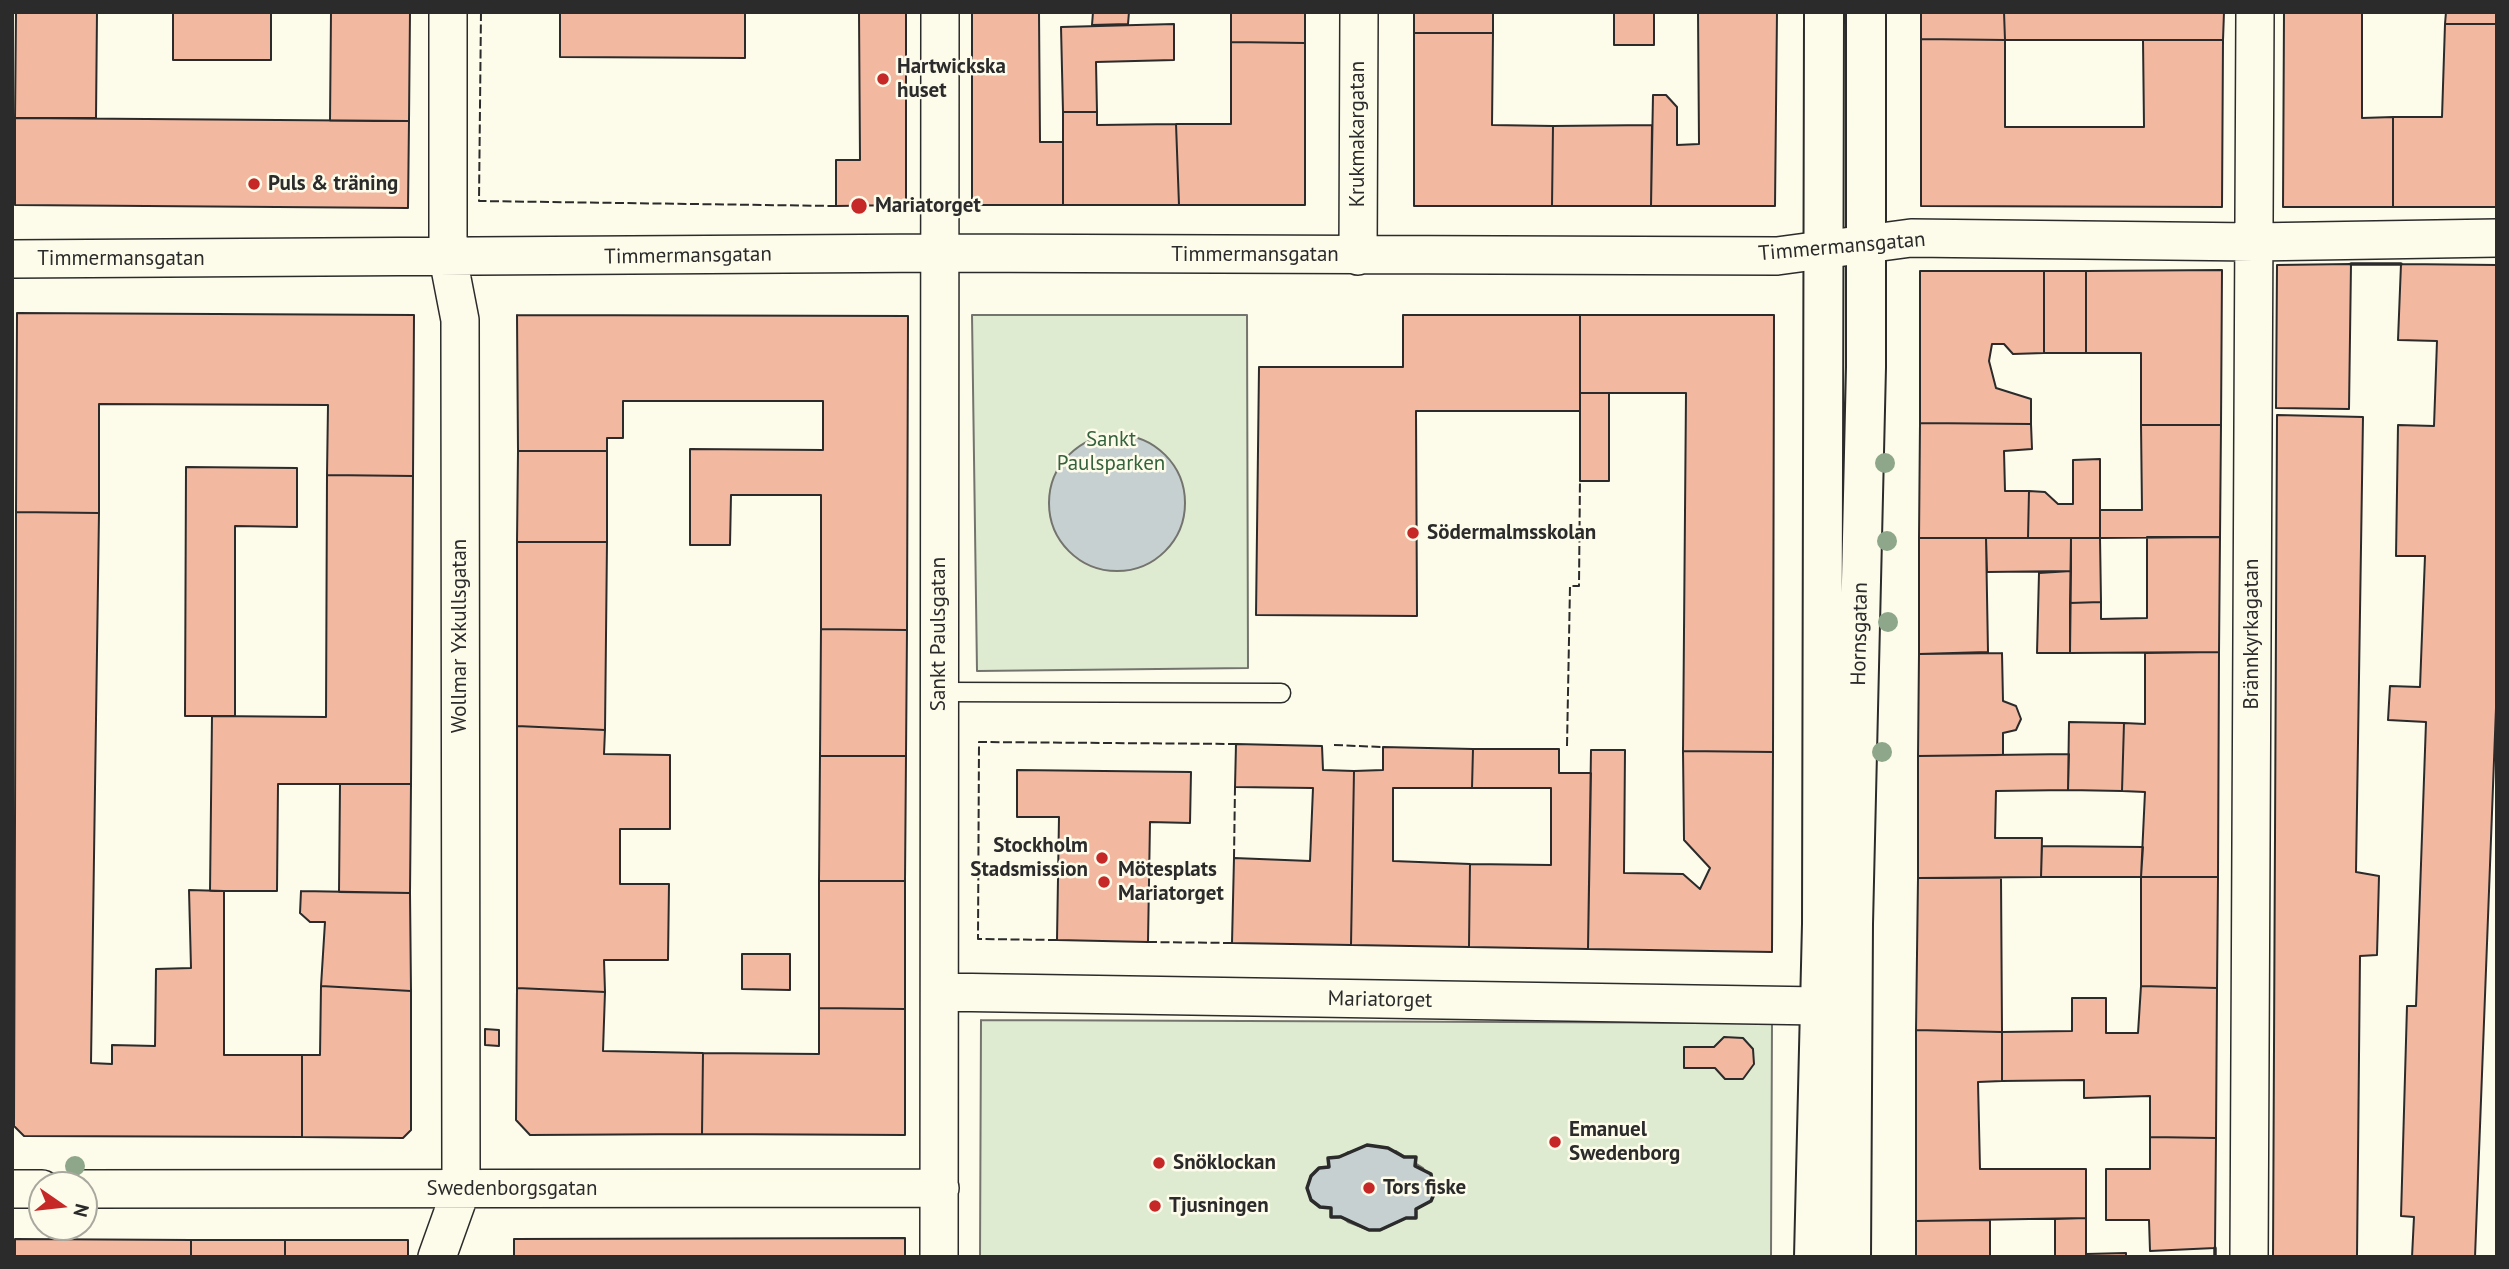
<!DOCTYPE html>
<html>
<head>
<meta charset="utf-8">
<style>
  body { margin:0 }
  #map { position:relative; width:2509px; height:1269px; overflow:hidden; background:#fdfbea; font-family:"PT Sans",sans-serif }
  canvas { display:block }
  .frame { position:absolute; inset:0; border:14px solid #2b2b2b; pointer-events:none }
  .north { position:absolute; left:28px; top:1171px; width:70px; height:70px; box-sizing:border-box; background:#fdfbea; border:2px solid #a9a89e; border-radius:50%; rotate:104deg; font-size:19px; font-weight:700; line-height:28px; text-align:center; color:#2b2b2b }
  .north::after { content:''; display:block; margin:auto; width:24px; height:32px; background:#c62828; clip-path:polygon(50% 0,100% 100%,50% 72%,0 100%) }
</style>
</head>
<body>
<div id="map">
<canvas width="2509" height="1269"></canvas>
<div class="frame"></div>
<div class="north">N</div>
</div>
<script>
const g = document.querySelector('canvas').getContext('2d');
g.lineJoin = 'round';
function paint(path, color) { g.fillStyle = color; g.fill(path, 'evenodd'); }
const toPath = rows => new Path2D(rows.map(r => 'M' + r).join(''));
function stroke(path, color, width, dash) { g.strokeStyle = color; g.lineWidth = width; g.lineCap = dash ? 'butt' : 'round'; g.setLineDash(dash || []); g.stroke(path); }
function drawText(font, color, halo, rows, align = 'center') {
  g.font = font + ' "PT Sans",sans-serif'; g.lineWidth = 5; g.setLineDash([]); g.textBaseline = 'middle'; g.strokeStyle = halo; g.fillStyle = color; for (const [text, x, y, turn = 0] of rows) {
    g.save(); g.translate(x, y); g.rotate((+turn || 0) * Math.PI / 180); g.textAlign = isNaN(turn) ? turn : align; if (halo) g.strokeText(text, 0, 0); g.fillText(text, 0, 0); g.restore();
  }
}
const green = toPath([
  [972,315,1247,315,1248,668,977,671,972,315],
  [981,1020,1772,1023,1771,1257,980,1257,981,1020],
  [1396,1151,1423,1168,1434,1194,1431,1201,1416,1209,1415,1218,1406,1218,1380,1230,1369,1230,1348,1222,1331,1208,1319,1168,1329,1167,1348,1152,1396,1151]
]);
paint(green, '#deebd1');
stroke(green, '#74746e', 2);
const water = toPath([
  '1049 503a68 68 0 1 1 136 0a68 68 0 1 1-136 0Z',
  [1367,1145,1388,1148,1404,1157,1416,1157,1416,1166,1431,1174,1434,1194,1431,1201,1416,1209,1416,1218,1406,1218,1380,1230,1369,1230,1341,1217,1331,1217,1331,1208,1320,1207,1311,1200,1307,1188,1311,1176,1319,1168,1329,1167,1328,1158,1339,1157,1367,1145]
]);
paint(water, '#c7d0d0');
stroke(water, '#74746e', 2);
const building = toPath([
  [16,12,97,12,96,118,15,118,16,12],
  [173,12,271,12,271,60,173,60,173,12],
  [331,12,410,12,409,121,330,121,331,12],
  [560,12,745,12,745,58,560,57,560,12],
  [859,12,906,12,906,205,836,206,836,160,860,160,859,12],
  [972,12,1039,12,1040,142,1063,142,1063,205,972,205,972,12],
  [1093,12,1129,12,1128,24,1092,25,1093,12],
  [1231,12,1305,12,1305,43,1231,42,1231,12],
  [1414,12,1493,12,1493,33,1414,33,1414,12],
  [1614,12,1654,12,1654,45,1614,45,1614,12],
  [1698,12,1777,12,1775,206,1651,206,1653,95,1666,95,1677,107,1677,145,1699,144,1698,12],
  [1921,12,2004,12,2005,40,1921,39,1921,12],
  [2004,12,2224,12,2223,40,2005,40,2004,12],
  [2284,12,2362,12,2362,118,2393,117,2393,207,2283,207,2284,12],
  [2446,12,2497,12,2497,24,2445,24,2446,12],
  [1174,24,1174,60,1096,62,1097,112,1063,112,1061,27,1174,24],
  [2445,24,2497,24,2497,207,2393,207,2393,117,2442,117,2445,24],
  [1414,33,1493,33,1492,125,1553,126,1552,206,1414,206,1414,33],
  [1921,39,2005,40,2005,127,2144,127,2143,40,2223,40,2222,207,1921,206,1921,39],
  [1231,42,1305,43,1305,205,1179,205,1176,124,1231,124,1231,42],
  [1063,112,1097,112,1097,125,1176,124,1179,205,1063,205,1063,112],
  [15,118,409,121,408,208,15,205,15,118],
  [1652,125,1651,206,1552,206,1553,126,1652,125],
  [2351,264,2349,409,2276,408,2277,265,2351,264],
  [2401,264,2497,265,2497,682,2475,1257,2412,1257,2414,1217,2401,1216,2407,1006,2416,1006,2426,722,2388,720,2390,686,2420,687,2425,556,2396,556,2398,425,2434,426,2437,341,2398,340,2401,264],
  [2222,270,2221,425,2141,425,2141,353,2086,353,2086,271,2222,270],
  [1920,271,2044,271,2044,353,2013,354,2004,344,1992,344,1989,361,1996,388,2031,399,2031,424,1920,423,1920,271],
  [2044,271,2086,271,2086,353,2044,353,2044,271],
  [17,313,414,315,413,476,327,475,328,405,99,404,99,513,16,512,17,313],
  [517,315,908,316,907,630,821,629,821,495,731,495,730,545,690,545,690,449,823,450,823,401,623,401,623,438,607,438,607,451,518,451,517,315],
  [1403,315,1580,315,1580,411,1416,411,1417,616,1256,615,1259,367,1403,367,1403,315],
  [1580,315,1774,315,1773,752,1683,751,1686,393,1580,393,1580,315],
  [1580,393,1609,393,1609,481,1580,481,1580,393],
  [2277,415,2363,417,2356,872,2379,876,2377,955,2360,956,2357,1257,2273,1257,2277,415],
  [1920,423,2031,424,2032,449,2004,451,2005,491,2029,491,2028,538,1919,538,1920,423],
  [2141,425,2221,425,2220,537,2100,538,2100,510,2142,510,2141,425],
  [518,451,607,451,607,542,517,542,518,451],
  [2100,459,2100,538,2028,538,2029,491,2045,492,2058,504,2073,504,2073,460,2100,459],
  [186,467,297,468,297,527,235,526,235,716,185,716,186,467],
  [327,475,413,476,411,784,278,784,277,891,210,891,212,716,326,717,327,475],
  [16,512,99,513,91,1063,112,1064,112,1045,155,1046,156,969,191,968,189,890,224,891,224,1055,302,1055,302,1137,24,1136,14,1126,16,512],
  [2147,537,2220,537,2219,652,2070,653,2070,603,2101,602,2101,619,2147,618,2147,537],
  [1919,538,1986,538,1988,652,1919,654,1919,538],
  [1986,538,2071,538,2071,571,1987,572,1986,538],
  [2071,538,2100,538,2101,602,2070,603,2071,538],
  [517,542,607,542,605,730,517,726,517,542],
  [2071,571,2070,653,2037,653,2039,573,2071,571],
  [821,629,907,630,906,756,820,756,821,629],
  [2219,652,2218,877,2141,877,2145,792,2122,791,2124,723,2145,724,2145,653,2219,652],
  [2002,653,2003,701,2016,706,2021,719,2016,730,2003,733,2003,755,1918,756,1919,654,2002,653],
  [2069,722,2124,723,2122,791,2068,790,2069,722],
  [517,726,605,730,604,754,670,755,670,829,620,829,620,884,669,884,668,960,604,960,605,992,517,988,517,726],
  [1236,744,1322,746,1323,770,1354,771,1351,945,1232,943,1234,858,1310,861,1313,788,1235,787,1236,744],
  [1383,747,1473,749,1472,788,1393,788,1393,861,1470,864,1469,947,1351,945,1354,771,1383,770,1383,747],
  [1473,749,1559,749,1559,773,1591,773,1588,949,1469,947,1470,864,1551,865,1551,788,1472,788,1473,749],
  [1591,750,1625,750,1624,873,1683,874,1700,889,1710,868,1684,840,1683,751,1773,752,1772,952,1588,949,1591,750],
  [2069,754,2068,790,1996,791,1995,838,2042,838,2041,877,1918,878,1918,756,2069,754],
  [820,756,906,756,905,881,819,881,820,756],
  [1017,770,1191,772,1190,823,1150,822,1148,942,1057,940,1059,817,1017,817,1017,770],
  [340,784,411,784,410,893,339,892,340,784],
  [2042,846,2143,847,2141,877,2041,877,2042,846],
  [2141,877,2218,877,2217,988,2141,986,2141,877],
  [1918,878,2001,878,2002,1032,1916,1030,1918,878],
  [819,881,905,881,905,1009,819,1008,819,881],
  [301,891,410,893,411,991,321,986,325,922,310,922,300,913,301,891],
  [742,954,790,954,790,990,742,989,742,954],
  [321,986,411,991,411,1130,403,1138,302,1137,302,1055,320,1055,321,986],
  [2141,986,2217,988,2216,1138,2150,1137,2150,1096,2084,1098,2084,1080,2002,1081,2002,1032,2072,1031,2072,998,2106,998,2106,1033,2138,1033,2141,986],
  [517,988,605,992,603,1051,703,1053,702,1134,530,1135,516,1120,517,988],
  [819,1008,905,1009,905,1135,702,1134,703,1053,819,1054,819,1008],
  [485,1029,499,1030,499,1046,485,1045,485,1029],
  [1916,1030,2002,1032,2002,1081,1978,1082,1980,1169,2086,1169,2086,1218,1916,1221,1916,1030],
  [1724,1037,1743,1038,1753,1049,1754,1064,1743,1079,1725,1079,1715,1068,1684,1068,1684,1047,1714,1047,1724,1037],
  [2150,1137,2216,1138,2215,1248,2150,1251,2149,1220,2106,1220,2106,1169,2150,1169,2150,1137],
  [2086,1218,2086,1257,2055,1257,2055,1219,2086,1218],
  [1990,1220,1990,1257,1916,1257,1916,1221,1990,1220],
  [905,1238,905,1257,514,1257,514,1239,905,1238],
  [15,1239,191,1240,191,1257,15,1257,15,1239],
  [191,1240,285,1240,285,1257,191,1257,191,1240],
  [285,1240,408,1240,408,1257,285,1257,285,1240],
  [2126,1253,2126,1257,2086,1257,2086,1254,2126,1253]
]);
paint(building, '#f2b8a0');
stroke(building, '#2b2b2b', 2);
const lane = toPath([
  [939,692,1281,693]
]);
const street = toPath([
  [1358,256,1359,12],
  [12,259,940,253,1777,256,1911,238,2254,242,2497,238],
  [940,992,1820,1006],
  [12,1189,42,1189],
  [84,1189,940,1188],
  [437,1257,461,1190,460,320,448,258,448,12],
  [939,1257,940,12],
  [2249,1257,2255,12]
]);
const secondary = toPath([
  [1814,1257,1822,924,1824,12],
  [1851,1257,1853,924,1866,367,1866,12]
]);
stroke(lane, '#2b2b2b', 21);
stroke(street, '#2b2b2b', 40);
stroke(secondary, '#2b2b2b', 42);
stroke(lane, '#fdfbea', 18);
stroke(street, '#fdfbea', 37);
stroke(secondary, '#fdfbea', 38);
stroke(toPath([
  [481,12,479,201,836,206],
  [1334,745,1383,747],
  [1567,746,1570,586,1579,586,1580,478],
  [1234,858,1235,787],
  [1057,940,978,939,979,742,1236,744],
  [1148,942,1232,943]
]), '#2b2b2b', 2, [9, 3.5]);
stroke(toPath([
  [2351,264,2401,264],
  [1367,1145,1388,1148,1404,1157,1416,1157,1415,1166,1431,1174,1434,1194,1431,1201,1416,1209,1416,1218,1406,1218,1380,1230,1369,1230,1341,1217,1331,1217,1331,1208,1320,1207,1311,1200,1307,1188,1311,1176,1319,1168,1329,1167,1328,1158,1339,1157,1367,1145],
  [2215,1248,2215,1257]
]), '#2b2b2b', 3.5);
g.fillStyle = '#8ea78a';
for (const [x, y] of [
  [1885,463],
  [1887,541],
  [1888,622],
  [1882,752],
  [75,1166]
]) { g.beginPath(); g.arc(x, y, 10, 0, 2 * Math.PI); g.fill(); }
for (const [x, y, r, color] of [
  [883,79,7,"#c62828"],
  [254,184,7,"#c62828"],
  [859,206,9,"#c62828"],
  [1413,533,7,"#c62828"],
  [1102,858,7,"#c62828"],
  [1104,882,7,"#c62828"],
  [1555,1142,7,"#c62828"],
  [1159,1163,7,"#c62828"],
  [1369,1188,7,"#c62828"],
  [1155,1206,7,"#c62828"]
]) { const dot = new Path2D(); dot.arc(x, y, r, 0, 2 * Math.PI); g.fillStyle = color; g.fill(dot); stroke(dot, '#fdfbea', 2.5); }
drawText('bold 21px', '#2b2b2b', '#fdfbea', [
  ["Hartwickska",897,67],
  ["huset",897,91],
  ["Puls & träning",268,184],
  ["Mariatorget",875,206],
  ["Södermalmsskolan",1427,533],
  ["Stockholm",1088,846,"right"],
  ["Stadsmission",1088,870,"right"],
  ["Mötesplats",1118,870],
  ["Mariatorget",1118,894],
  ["Emanuel",1569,1130],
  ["Swedenborg",1569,1154],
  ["Snöklockan",1173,1163],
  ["Tors fiske",1383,1188],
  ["Tjusningen",1169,1206]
], 'left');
drawText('21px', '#2b2b2b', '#fdfbea', [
  ["Krukmakargatan",1358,134,-90],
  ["Timmermansgatan",1842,247,-5],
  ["Timmermansgatan",1255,255],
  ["Timmermansgatan",688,256,-1],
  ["Timmermansgatan",121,259],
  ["Sankt Paulsgatan",939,634,-90],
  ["Hornsgatan",1860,634,-89],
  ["Brännkyrkagatan",2252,634,-90],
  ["Wollmar Yxkullsgatan",460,636,-90],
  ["Mariatorget",1380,1000,1],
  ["Swedenborgsgatan",512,1189]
]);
drawText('21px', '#34623c', '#fdfbea', [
  ["Sankt",1111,440],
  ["Paulsparken",1111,464]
]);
</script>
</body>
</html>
